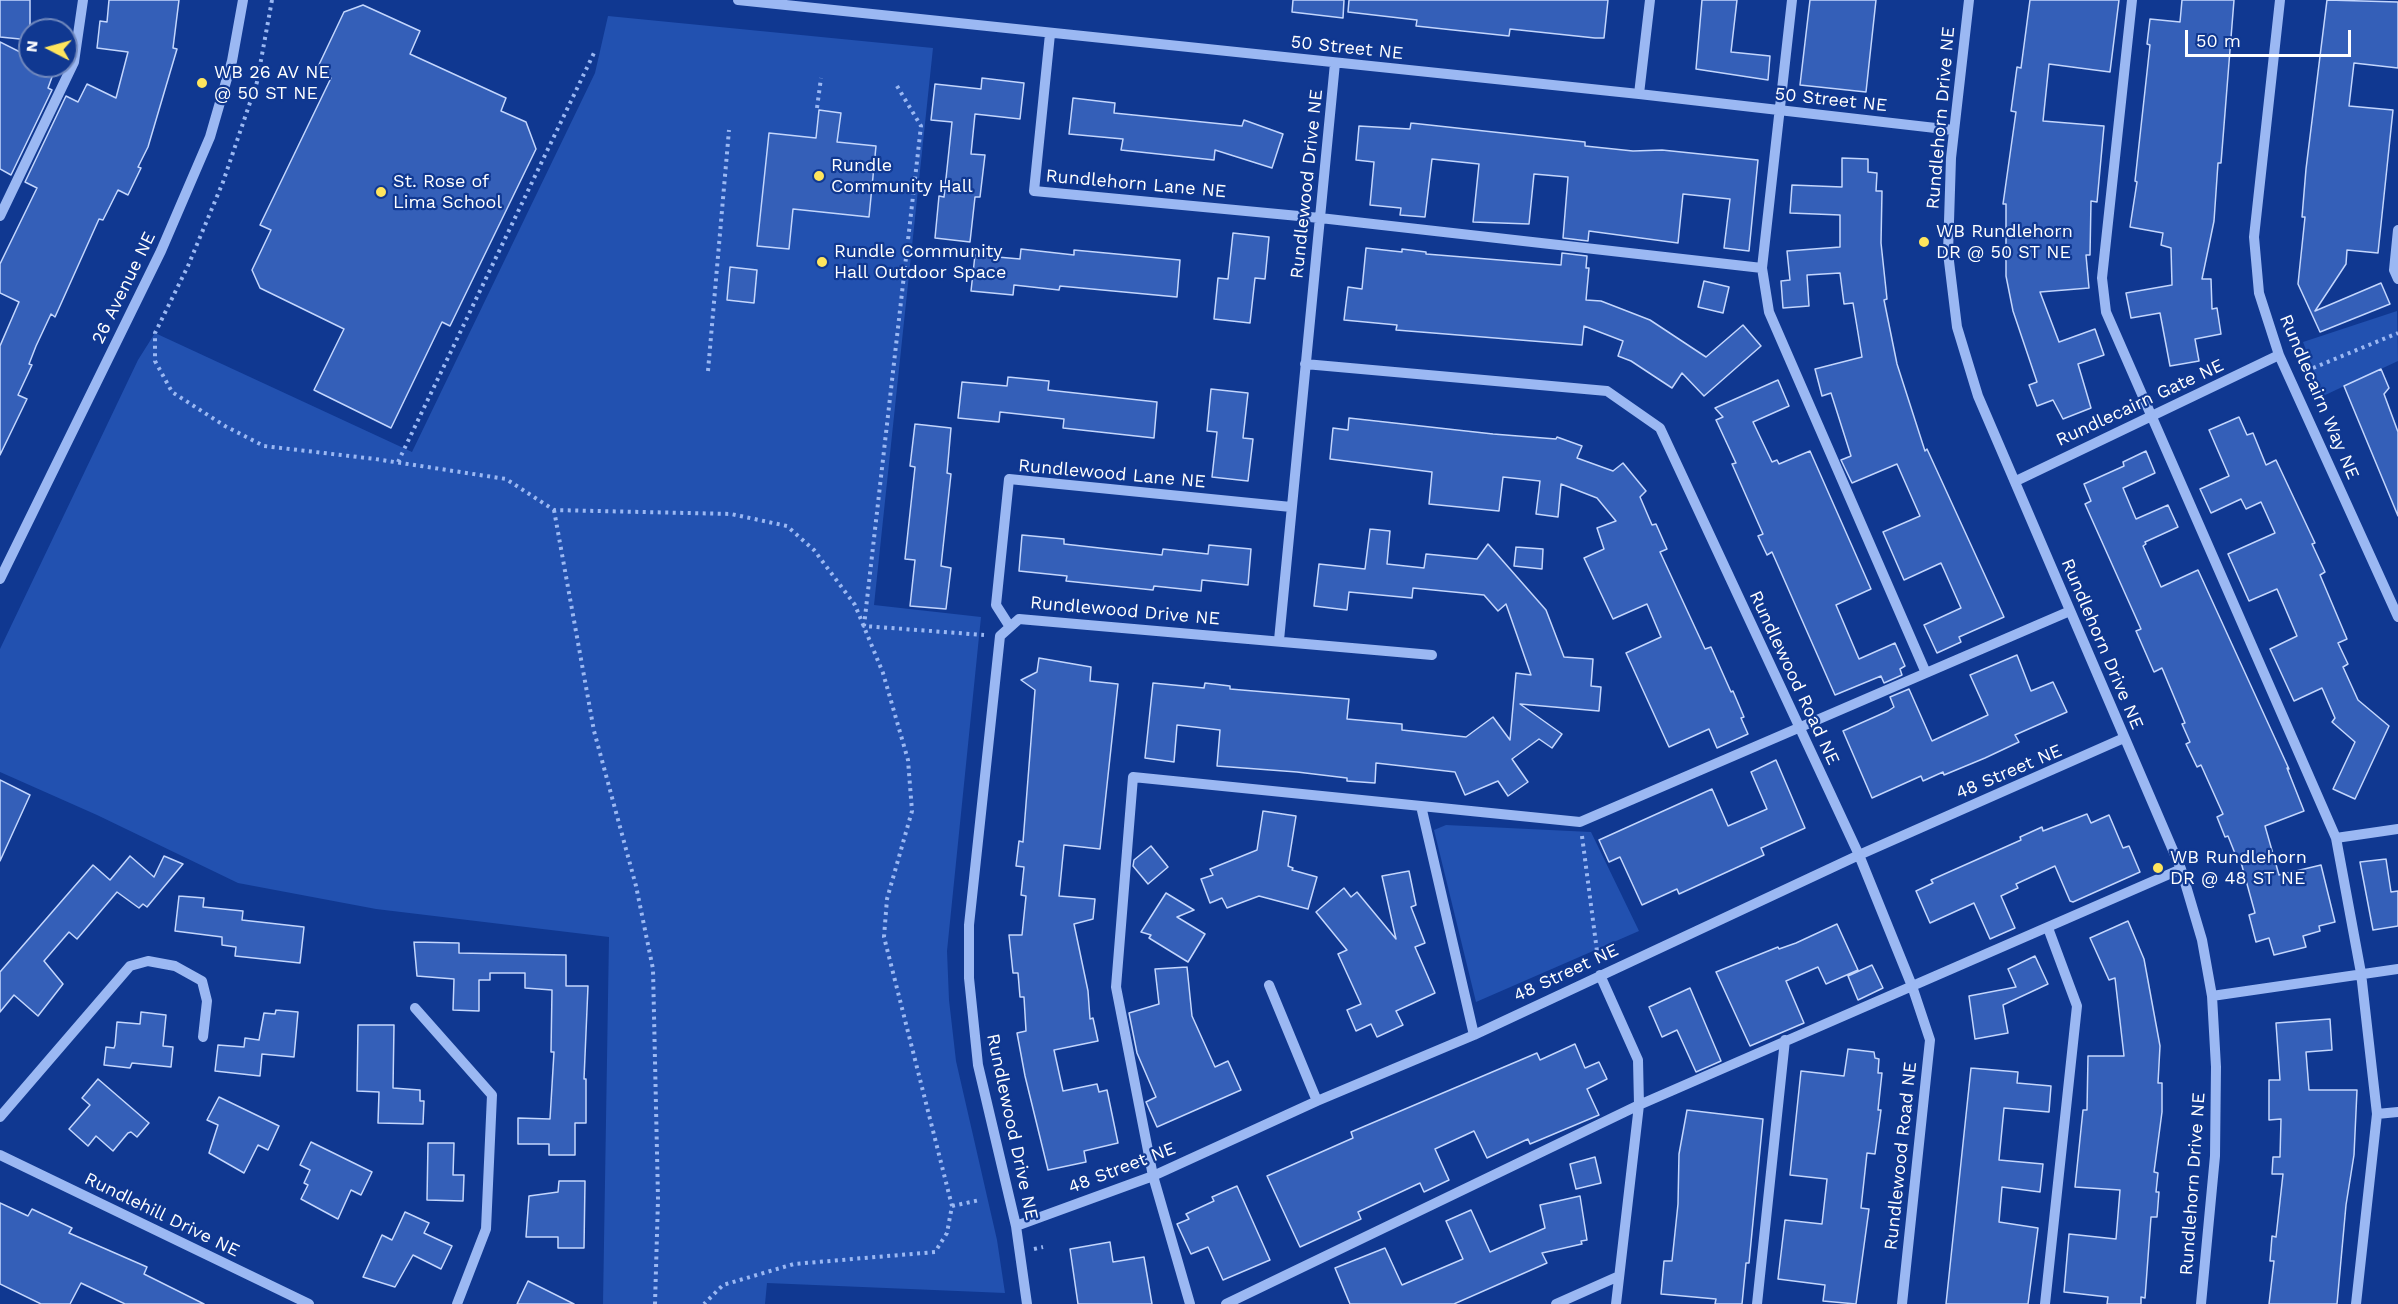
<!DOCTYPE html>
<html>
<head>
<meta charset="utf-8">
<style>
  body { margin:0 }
  #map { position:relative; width:2398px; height:1304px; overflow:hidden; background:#103891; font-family:"Work Sans",sans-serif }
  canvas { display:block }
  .north { position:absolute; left:18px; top:18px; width:60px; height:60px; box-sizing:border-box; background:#103891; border:2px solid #7088bd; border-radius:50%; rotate:276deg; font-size:16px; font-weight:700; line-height:24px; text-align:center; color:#fff }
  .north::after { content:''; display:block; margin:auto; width:21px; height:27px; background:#ffe55d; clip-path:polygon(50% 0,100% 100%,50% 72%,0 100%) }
  .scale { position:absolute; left:2185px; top:30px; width:166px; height:27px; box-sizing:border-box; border:3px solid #fff; border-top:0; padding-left:8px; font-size:18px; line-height:21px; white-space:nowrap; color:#fff; -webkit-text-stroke:4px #103891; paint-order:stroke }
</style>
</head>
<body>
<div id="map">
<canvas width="2398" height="1304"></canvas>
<div class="north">N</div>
<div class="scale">50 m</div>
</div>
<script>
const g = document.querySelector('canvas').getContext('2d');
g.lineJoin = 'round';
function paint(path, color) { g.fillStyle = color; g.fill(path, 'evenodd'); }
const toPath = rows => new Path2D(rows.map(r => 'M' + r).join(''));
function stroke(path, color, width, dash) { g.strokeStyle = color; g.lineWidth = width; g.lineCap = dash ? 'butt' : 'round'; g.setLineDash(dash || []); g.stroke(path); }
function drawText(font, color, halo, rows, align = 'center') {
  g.font = font + ' "Work Sans",sans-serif'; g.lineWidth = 4.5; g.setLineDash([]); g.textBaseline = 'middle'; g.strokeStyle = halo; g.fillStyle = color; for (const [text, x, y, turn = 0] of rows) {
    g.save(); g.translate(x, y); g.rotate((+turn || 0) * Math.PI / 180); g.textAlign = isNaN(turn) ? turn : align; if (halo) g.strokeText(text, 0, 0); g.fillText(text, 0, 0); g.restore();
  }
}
paint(toPath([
  [608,16,933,48,874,605,981,617,947,951,949,1000,956,1061,997,1240,1005,1293,767,1283,765,1304,603,1304,609,937,376,909,238,883,97,815,0,772,0,649,138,360,155,333,412,452,595,73],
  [2397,311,2398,361,2323,396,2303,342],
  [1446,825,1591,832,1639,931,1476,1002,1434,830]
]), '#2251b0');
const building = toPath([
  [0,0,30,0,30,40,0,37,0,0],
  [109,0,179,0,173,48,177,49,148,147,138,167,141,168,128,195,118,190,103,220,99,219,55,317,51,314,36,346,29,364,32,365,18,395,27,399,0,455,0,346,19,302,0,293,0,264,37,188,25,182,66,96,78,102,87,84,116,98,128,52,97,48,100,21,107,22,109,0],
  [1293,0,1344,0,1343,18,1292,12,1293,0],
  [1349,0,1608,0,1604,38,1595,38,1510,29,1509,36,1416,26,1417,20,1348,12,1349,0],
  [1702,0,1737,0,1731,52,1770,56,1768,80,1696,69,1702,0],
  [1810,0,1876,0,1866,92,1800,85,1810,0],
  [2030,0,2119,0,2110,72,2049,64,2043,121,2104,126,2097,202,2091,201,2090,255,2086,255,2089,288,2040,292,2059,342,2095,329,2104,355,2078,364,2091,408,2063,419,2053,400,2037,406,2029,385,2037,382,2013,311,2006,276,2006,204,2003,204,2016,112,2011,111,2017,67,2021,68,2030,0],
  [2182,0,2234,0,2221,163,2218,163,2214,221,2202,279,2211,279,2212,309,2217,308,2221,334,2195,339,2199,361,2170,366,2160,313,2131,318,2126,293,2172,285,2171,248,2161,245,2163,233,2130,227,2137,182,2135,181,2150,45,2147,44,2150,19,2180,22,2182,0],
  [2327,0,2398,2,2398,68,2354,63,2349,106,2393,110,2378,253,2347,250,2346,264,2315,311,2381,283,2390,304,2320,332,2298,284,2305,217,2302,217,2306,169,2327,0],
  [363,5,420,31,410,54,506,98,501,111,526,122,536,149,450,326,442,322,391,428,314,390,344,329,260,288,252,270,271,230,260,225,331,78,316,71,344,12,363,5],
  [0,42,30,57,30,66,56,66,48,88,52,90,11,175,0,169,0,42],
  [982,78,1024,83,1020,119,975,114,971,154,985,155,980,197,975,197,970,242,935,238,939,196,944,197,952,122,931,120,935,84,981,89,982,78],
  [1073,98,1115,103,1114,113,1242,126,1244,120,1283,134,1272,168,1215,150,1214,160,1121,150,1123,139,1069,134,1073,98],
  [819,110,841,113,837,142,876,146,869,217,793,209,789,249,757,246,769,133,816,138,819,110],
  [1411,123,1585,142,1585,146,1633,151,1662,150,1758,160,1749,251,1724,248,1730,199,1683,194,1678,243,1589,231,1588,241,1563,238,1568,177,1534,174,1529,224,1473,222,1479,164,1432,159,1425,217,1400,215,1401,208,1370,205,1374,162,1356,160,1359,126,1410,129,1411,123],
  [1842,158,1868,159,1868,172,1877,173,1876,191,1882,191,1881,243,1887,299,1884,300,1897,364,1925,451,1927,449,2004,617,1959,637,1961,642,1937,653,1924,625,1961,608,1941,563,1904,580,1883,532,1920,516,1897,464,1852,483,1841,460,1851,456,1831,393,1822,396,1815,369,1862,357,1853,303,1844,304,1840,273,1807,275,1809,306,1783,308,1781,281,1790,280,1787,251,1840,247,1840,215,1790,213,1792,185,1842,187,1842,158],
  [1233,233,1269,237,1265,279,1255,278,1250,323,1214,319,1218,278,1228,279,1233,233],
  [1366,248,1402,252,1402,249,1426,252,1426,254,1561,265,1562,253,1587,256,1586,268,1589,268,1586,300,1601,301,1650,320,1706,357,1743,325,1761,346,1704,396,1682,373,1672,388,1631,361,1618,356,1623,341,1584,326,1582,345,1396,330,1397,325,1344,320,1348,287,1362,289,1366,248],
  [1021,249,1074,255,1074,250,1180,260,1177,297,1060,286,1059,290,1014,285,1013,295,971,291,975,255,1020,259,1021,249],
  [730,267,757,270,754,303,727,300,730,267],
  [1704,281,1729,287,1723,313,1698,307,1704,281],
  [2381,369,2389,388,2384,394,2398,432,2398,516,2344,386,2381,369],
  [1008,377,1049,381,1048,390,1157,402,1154,438,1063,428,1064,419,1000,412,999,422,958,418,962,382,1007,386,1008,377],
  [1778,380,1789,406,1753,422,1772,462,1777,460,1779,464,1810,451,1871,589,1836,605,1859,659,1895,643,1905,666,1900,669,1902,675,1884,683,1881,676,1835,695,1772,552,1767,555,1758,536,1763,534,1732,464,1736,463,1716,420,1723,417,1715,408,1778,380],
  [1211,389,1248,393,1243,438,1253,439,1248,481,1212,477,1217,432,1207,431,1211,389],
  [2239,417,2247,435,2253,433,2266,465,2276,460,2315,543,2312,544,2325,572,2320,575,2347,639,2338,643,2348,664,2343,667,2358,700,2389,726,2355,799,2333,789,2355,742,2332,722,2335,718,2322,688,2294,701,2270,649,2297,636,2277,589,2249,601,2228,554,2275,533,2261,502,2246,509,2241,499,2211,513,2200,489,2229,476,2209,430,2239,417],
  [1349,418,1493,434,1556,439,1557,437,1582,446,1577,458,1613,471,1623,463,1646,491,1640,497,1652,525,1656,524,1667,549,1660,552,1705,649,1711,647,1731,692,1733,691,1744,717,1741,718,1748,734,1717,748,1709,729,1669,747,1626,653,1661,637,1647,604,1613,619,1584,558,1604,549,1597,528,1616,521,1597,498,1561,484,1558,517,1536,514,1540,481,1503,477,1499,511,1429,504,1432,472,1330,459,1333,428,1348,430,1349,418],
  [915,424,951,428,947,473,951,474,941,566,951,568,946,609,910,606,915,560,905,559,915,467,910,466,915,424],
  [2146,451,2155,473,2123,488,2136,519,2168,505,2178,527,2145,542,2146,544,2143,546,2161,587,2198,570,2289,769,2287,768,2304,811,2265,826,2279,875,2321,865,2335,922,2319,926,2320,931,2303,936,2306,947,2274,955,2269,938,2256,942,2249,915,2255,913,2239,855,2236,856,2228,836,2225,837,2217,817,2223,814,2201,765,2197,767,2186,744,2190,742,2182,724,2185,723,2162,668,2154,672,2136,631,2141,629,2085,504,2091,501,2084,484,2124,466,2123,462,2146,451],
  [1370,529,1390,531,1387,564,1424,568,1426,554,1477,559,1488,544,1546,610,1564,657,1593,659,1591,686,1601,687,1599,711,1520,704,1562,734,1552,748,1539,739,1512,759,1528,782,1508,796,1498,781,1465,795,1455,772,1376,763,1375,783,1347,781,1347,778,1297,772,1217,766,1220,730,1177,725,1174,762,1145,758,1153,683,1204,688,1205,683,1230,686,1230,689,1349,699,1347,719,1402,724,1402,730,1466,737,1493,717,1510,740,1516,673,1531,675,1506,604,1498,611,1484,595,1413,588,1412,598,1349,592,1347,610,1314,606,1319,564,1365,569,1370,529],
  [1022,535,1064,539,1064,544,1162,555,1163,549,1208,554,1209,545,1251,549,1248,585,1202,580,1201,591,1154,586,1153,590,1066,581,1067,576,1019,571,1022,535],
  [1516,547,1543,549,1542,569,1514,566,1516,547],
  [2017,655,2031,691,2053,682,2067,712,2015,735,2019,742,1985,758,1944,775,1943,772,1923,781,1921,776,1872,798,1843,731,1888,711,1894,707,1890,697,1909,689,1932,741,1988,715,1970,675,2017,655],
  [1039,658,1091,667,1090,681,1118,684,1100,849,1064,845,1059,896,1095,899,1093,919,1074,924,1088,991,1090,1019,1093,1018,1098,1041,1054,1050,1063,1091,1097,1084,1099,1092,1107,1090,1118,1143,1084,1151,1086,1162,1048,1170,1025,1076,1017,1033,1026,1031,1024,997,1020,997,1018,973,1013,973,1009,935,1022,935,1026,896,1021,895,1024,867,1016,866,1019,841,1023,842,1035,690,1021,680,1037,672,1039,658],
  [1776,760,1805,828,1761,848,1764,855,1679,894,1677,889,1642,905,1620,857,1609,862,1599,840,1712,789,1728,826,1767,809,1751,772,1776,760],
  [0,780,30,795,0,861,0,780],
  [1263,811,1296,816,1288,866,1293,868,1292,870,1317,877,1308,909,1259,896,1227,908,1222,898,1210,903,1201,879,1213,875,1210,869,1257,850,1263,811],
  [2087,814,2091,823,2109,815,2123,848,2129,846,2140,872,2073,902,2070,901,2055,866,2016,884,2018,888,2001,896,2015,928,1990,939,1974,903,1930,923,1916,891,1933,883,1931,880,2021,840,2020,837,2042,827,2043,831,2087,814],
  [1151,846,1168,867,1148,884,1133,866,1134,860,1151,846],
  [130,856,154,877,164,856,183,864,147,907,143,904,139,908,117,892,77,939,69,932,44,961,63,984,38,1016,14,995,0,1012,0,972,93,865,110,880,130,856],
  [2386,859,2391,892,2398,891,2398,926,2373,930,2360,862,2386,859],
  [1409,871,1416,905,1411,907,1425,943,1415,947,1435,993,1396,1011,1403,1025,1377,1037,1371,1024,1356,1031,1347,1010,1361,1004,1338,954,1347,950,1316,912,1344,888,1351,897,1357,892,1396,939,1382,876,1409,871],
  [1166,893,1194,910,1177,917,1205,934,1188,962,1149,938,1151,935,1141,932,1166,893],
  [179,896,204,898,203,907,243,911,242,920,304,927,300,963,235,956,236,947,222,945,222,937,175,931,179,896],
  [2128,921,2144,959,2160,1046,2158,1083,2162,1083,2162,1112,2154,1172,2158,1173,2156,1192,2159,1192,2157,1217,2151,1217,2145,1298,2141,1297,2141,1304,2107,1304,2108,1297,2064,1292,2069,1234,2116,1239,2120,1190,2075,1187,2083,1110,2087,1110,2088,1056,2124,1056,2115,978,2109,980,2090,938,2128,921],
  [1837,924,1858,970,1826,984,1818,967,1786,981,1804,1023,1750,1046,1716,972,1778,947,1779,949,1796,943,1837,924],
  [414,942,459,943,459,953,566,955,566,986,588,986,584,1079,586,1079,586,1123,575,1123,575,1155,549,1155,549,1144,518,1144,518,1118,550,1119,554,1052,551,1052,552,990,525,988,525,973,490,973,490,980,479,980,479,1011,453,1010,454,979,417,976,414,942],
  [2035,956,2048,984,2003,1005,2008,1033,1975,1039,1969,996,2016,987,2008,969,2035,956],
  [1872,965,1883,988,1858,1000,1848,976,1872,965],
  [1187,967,1192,1016,1215,1067,1228,1061,1241,1090,1157,1127,1146,1102,1156,1097,1137,1053,1129,1013,1159,1004,1155,969,1187,967],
  [1690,988,1721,1061,1696,1072,1677,1030,1662,1037,1649,1007,1690,988],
  [276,1010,298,1012,294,1057,262,1054,260,1076,215,1071,218,1045,244,1047,245,1038,259,1040,264,1013,275,1014,276,1010],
  [141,1012,166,1015,163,1046,173,1047,171,1067,132,1063,130,1068,104,1065,106,1047,114,1048,115,1045,117,1022,140,1024,141,1012],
  [2330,1019,2332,1050,2306,1052,2309,1090,2357,1090,2354,1155,2346,1205,2337,1304,2269,1304,2274,1261,2270,1261,2272,1236,2276,1237,2283,1174,2272,1174,2273,1157,2280,1157,2281,1119,2269,1120,2269,1080,2280,1080,2276,1023,2330,1019],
  [358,1025,394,1025,393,1088,420,1090,420,1101,424,1101,423,1124,378,1123,379,1092,357,1091,358,1025],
  [1575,1044,1585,1068,1599,1062,1607,1079,1587,1089,1599,1115,1530,1144,1528,1139,1487,1158,1474,1131,1435,1149,1449,1180,1424,1192,1420,1183,1358,1212,1361,1219,1300,1247,1267,1176,1353,1138,1351,1132,1537,1053,1540,1060,1575,1044],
  [1848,1049,1874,1052,1875,1058,1879,1059,1878,1073,1882,1073,1878,1110,1881,1110,1875,1154,1867,1153,1861,1208,1869,1209,1856,1304,1823,1301,1825,1285,1778,1279,1785,1220,1822,1224,1827,1179,1790,1175,1801,1071,1844,1076,1848,1049],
  [1971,1068,2018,1072,2017,1083,2051,1086,2049,1112,2004,1108,1999,1160,2043,1164,2040,1192,2002,1187,1999,1222,2038,1228,2028,1304,1946,1304,1971,1068],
  [98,1079,149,1123,137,1137,131,1132,128,1133,113,1151,96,1136,88,1146,69,1129,90,1105,82,1098,98,1079],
  [219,1097,279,1126,268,1150,258,1145,244,1173,209,1153,218,1125,207,1120,219,1097],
  [1687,1110,1763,1119,1749,1263,1746,1263,1742,1304,1715,1304,1716,1299,1661,1294,1664,1261,1672,1261,1678,1204,1679,1154,1687,1110],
  [311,1142,372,1172,361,1195,351,1190,338,1219,301,1199,308,1185,304,1183,310,1170,300,1165,311,1142],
  [428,1143,454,1143,453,1175,464,1175,463,1201,427,1200,428,1143],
  [1595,1157,1601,1183,1576,1189,1570,1164,1595,1157],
  [559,1181,585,1181,584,1248,558,1248,558,1237,526,1237,529,1196,558,1192,559,1181],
  [1237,1186,1270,1260,1223,1280,1208,1247,1191,1254,1177,1224,1189,1219,1186,1214,1214,1201,1212,1197,1237,1186],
  [1580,1196,1587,1240,1581,1241,1582,1244,1542,1253,1547,1263,1454,1304,1350,1304,1335,1268,1385,1248,1402,1285,1463,1259,1446,1221,1471,1210,1490,1252,1545,1228,1540,1205,1580,1196],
  [0,1203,28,1216,32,1209,72,1228,69,1233,147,1267,144,1274,204,1304,125,1304,81,1283,70,1304,41,1304,0,1284,0,1203],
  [405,1212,429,1223,424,1233,452,1246,441,1269,413,1255,395,1287,363,1277,382,1235,392,1240,405,1212],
  [1110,1242,1113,1262,1144,1257,1152,1304,1078,1304,1070,1249,1110,1242],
  [528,1281,574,1304,517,1304,528,1281]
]);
paint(building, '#345fb8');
stroke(building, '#c3d6fd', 1.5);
stroke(toPath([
  [272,0,257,82,223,182,188,266,155,333,155,361,172,392,225,426,264,446,375,459,506,479,554,510,731,514,787,526,814,550,855,605,883,673,908,760,912,811,887,899,884,937,952,1206,947,1233,935,1252,794,1264,723,1285,704,1304],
  [897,86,921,126,864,626,984,635],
  [817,108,821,78],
  [2313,368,2398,333],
  [708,371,729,130],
  [398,462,594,53],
  [554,510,594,731,636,886,653,969,658,1199,655,1304],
  [1582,836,1598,959],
  [952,1206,980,1200],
  [1034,1249,1043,1247]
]), '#9bb8f3', 4, [3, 4.5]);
stroke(toPath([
  [738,0,1639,94,1953,130],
  [1792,0,1762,268,1769,312,1926,673],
  [1969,0,1951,158,1948,253,1957,327,1978,396,2181,869,2202,940,2212,996,2216,1067,2215,1156,2201,1304],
  [2132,0,2102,278,2106,312,2336,838,2361,973,2377,1114,2356,1304],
  [2280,0,2254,237,2259,293,2279,355,2398,617],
  [1050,34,1034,191,1320,218,1762,268],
  [1639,94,1650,0],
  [0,216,74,62,83,0],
  [2398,230,2394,270,2398,279],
  [1305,364,1607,391,1660,428,1859,855,1912,986,1930,1040,1902,1304],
  [2016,481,2279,355],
  [0,579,161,251,210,137,232,61,243,0],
  [1010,627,996,605,1009,479,1291,507],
  [1279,640,1335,63],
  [1421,806,1474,1035],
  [2336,838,2398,829],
  [1600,975,1638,1060,1639,1105,1616,1304],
  [1269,985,1317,1101],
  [2212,996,2398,969],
  [415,1008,492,1095,486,1229,457,1304],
  [2377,1114,2398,1112],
  [0,1117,130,966,148,961,175,966,202,981,207,1001,203,1037],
  [0,1155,309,1304],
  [1016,1226,1153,1176,1317,1101,1474,1035,1859,855,2124,738],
  [1027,1304,1016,1226,978,1065,969,978,969,925,1000,636,1019,619,1432,655],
  [1190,1304,1153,1176,1116,987,1133,777,1580,822,2070,611],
  [1226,1304,1639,1105,2181,869],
  [1556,1304,1619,1276],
  [1757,1304,1785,1040],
  [2045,1304,2077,1006,2048,928]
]), '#9bb8f3', 10);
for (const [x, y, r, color] of [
  [202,83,6,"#ffe55d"],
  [819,176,6,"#ffe55d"],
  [381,192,6,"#ffe55d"],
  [1924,242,6,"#ffe55d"],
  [822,262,6,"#ffe55d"],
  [2158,868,6,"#ffe55d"]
]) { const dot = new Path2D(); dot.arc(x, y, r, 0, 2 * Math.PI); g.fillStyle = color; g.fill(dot); stroke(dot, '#103891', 2); }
drawText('18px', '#fff', '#103891', [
  ["50 Street NE",1347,48,6],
  ["50 Street NE",1831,100,6],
  ["Rundlehorn Drive NE",1941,118,-85],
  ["Rundlehorn Lane NE",1136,184,5],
  ["Rundlewood Drive NE",1307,184,-84],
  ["26 Avenue NE",124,288,-64],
  ["Rundlecairn Way NE",2319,397,67],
  ["Rundlecairn Gate NE",2140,403,-25],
  ["Rundlewood Lane NE",1112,474,5],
  ["Rundlewood Drive NE",1125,611,5],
  ["Rundlehorn Drive NE",2102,644,67],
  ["Rundlewood Road NE",1794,678,65],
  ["48 Street NE",2009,772,-23],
  ["48 Street NE",1566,973,-25],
  ["Rundlewood Drive NE",1012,1127,78],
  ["Rundlewood Road NE",1901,1156,-84],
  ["48 Street NE",1122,1168,-21],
  ["Rundlehorn Drive NE",2193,1184,-86],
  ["Rundlehill Drive NE",162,1215,26]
]);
drawText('18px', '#fff', '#103891', [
  ["WB 26 AV NE",214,73],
  ["@ 50 ST NE",214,94],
  ["Rundle",831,166],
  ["Community Hall",831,187],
  ["St. Rose of",393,182],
  ["Lima School",393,203],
  ["WB Rundlehorn",1936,232],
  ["DR @ 50 ST NE",1936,253],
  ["Rundle Community",834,252],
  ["Hall Outdoor Space",834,273],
  ["WB Rundlehorn",2170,858],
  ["DR @ 48 ST NE",2170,879]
], 'left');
</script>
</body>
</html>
